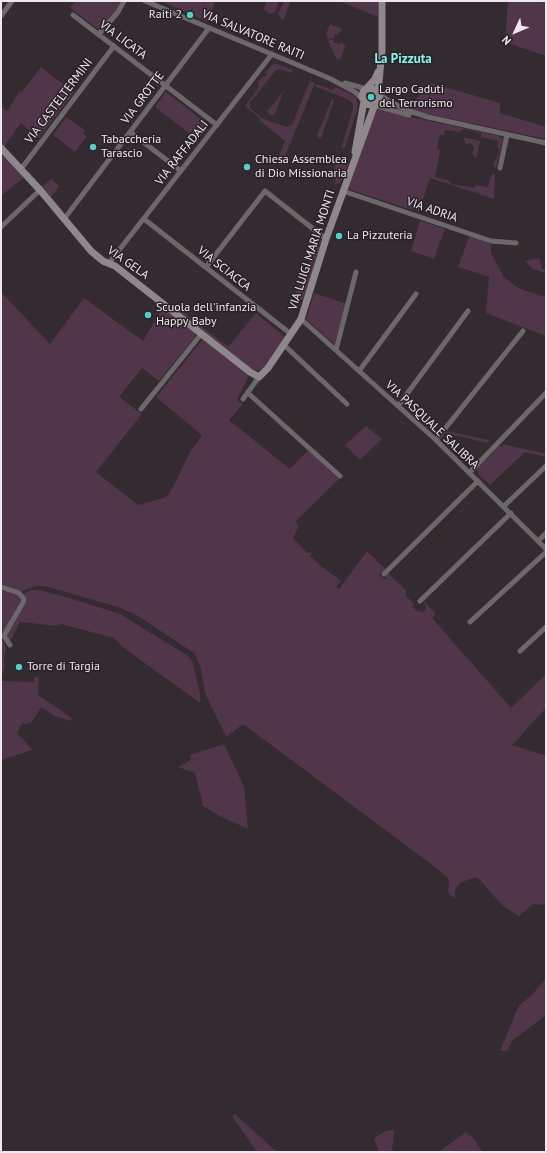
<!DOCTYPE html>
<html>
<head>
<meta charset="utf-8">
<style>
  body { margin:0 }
  #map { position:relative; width:547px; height:1153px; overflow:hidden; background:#332b30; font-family:"PT Sans",sans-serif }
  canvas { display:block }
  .frame { position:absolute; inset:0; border:2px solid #eee8ec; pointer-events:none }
  .north { position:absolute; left:495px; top:12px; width:40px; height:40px; -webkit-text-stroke:3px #292127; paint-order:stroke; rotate:226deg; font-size:11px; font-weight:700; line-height:16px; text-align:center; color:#eee8ec }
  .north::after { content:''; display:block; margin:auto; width:14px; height:18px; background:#eee8ec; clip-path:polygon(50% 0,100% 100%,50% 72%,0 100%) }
</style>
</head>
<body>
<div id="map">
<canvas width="547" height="1153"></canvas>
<div class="frame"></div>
<div class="north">N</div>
</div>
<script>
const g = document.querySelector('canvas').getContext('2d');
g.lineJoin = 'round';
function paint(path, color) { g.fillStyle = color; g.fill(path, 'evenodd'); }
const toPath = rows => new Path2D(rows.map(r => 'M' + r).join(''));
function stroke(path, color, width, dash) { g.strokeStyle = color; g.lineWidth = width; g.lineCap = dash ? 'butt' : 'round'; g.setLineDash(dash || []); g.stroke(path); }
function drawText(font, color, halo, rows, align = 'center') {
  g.font = font + ' "PT Sans",sans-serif'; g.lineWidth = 3; g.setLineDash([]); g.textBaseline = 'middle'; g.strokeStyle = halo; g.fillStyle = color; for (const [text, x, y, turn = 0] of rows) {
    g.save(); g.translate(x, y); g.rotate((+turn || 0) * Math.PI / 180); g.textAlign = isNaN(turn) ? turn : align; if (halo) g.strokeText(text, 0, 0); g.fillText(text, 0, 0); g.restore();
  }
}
paint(toPath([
  [75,1,120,1,117,12,98,29,70,8],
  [160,1,215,1,208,22],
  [266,1,278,1,276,12,270,14,264,10],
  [285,1,290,3,284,19,281,19,278,13],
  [339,1,378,1,378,17,356,8],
  [508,1,534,1,542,3,543,1,546,1,546,56,505,42],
  [330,24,342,29,338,35,335,34,334,38,328,39,326,34],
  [334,39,333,42,339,44,341,42,346,46,340,60,336,58,328,41],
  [273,64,277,64,293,70,291,73,279,69,276,70,249,104,251,109,264,119,286,127,292,125,310,81,315,83,283,161,278,159,285,141,259,120,260,118,245,106,259,87,258,82,263,76,265,77,267,75,265,73],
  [41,67,60,82,63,83,63,84,74,92,39,138,21,123,3,148,1,145,1,106,7,111,20,91,22,92],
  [431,83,500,103,500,113,546,127,546,139,409,110,414,101],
  [316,84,333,90,335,87,353,95,357,100,358,105,357,110,345,147,341,149,353,109,353,104,349,100,315,86],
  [284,90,274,116,269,114,267,112],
  [166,92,209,125,198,140,155,107],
  [332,99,334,100,321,139,317,137,317,135],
  [375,109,499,136,499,137,503,138,496,168,493,165,494,162,496,160,499,148,497,147,498,141,481,137,481,133,463,129,459,132,445,130,444,135,440,135,437,147,440,151,435,177,448,180,452,184,474,188,475,185,488,187,491,176,493,174,495,174,494,199,430,178,419,211,406,208,348,189],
  [66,117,85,130,83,133,87,136,75,152,53,135],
  [463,137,480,141,476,159,472,153,474,150,474,147,470,143,466,144],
  [4,155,24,177,1,196,1,157],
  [338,157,349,164,343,178,339,183,334,186,336,180,331,177],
  [51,179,59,186,51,197,63,211,62,213,40,188,42,185,43,186],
  [420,221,445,229,434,259,411,251],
  [318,236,321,241,305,298,300,301,294,296,304,277],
  [472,236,491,244,491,253,504,277,515,286,523,290,546,297,546,336,486,313,489,277,458,267,469,237],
  [539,258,542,269,546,270,546,273,533,269,525,261],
  [1,292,50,344,84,298,143,341,163,307,195,333,194,338,159,381,142,368,119,397,142,414,96,472,138,505,164,498,167,496,173,487,190,452,202,435,156,397,203,339,249,375,237,400,243,404,229,420,290,469,308,450,328,468,329,471,331,471,339,479,295,522,298,525,298,528,293,538,307,553,310,552,312,554,310,556,321,566,341,581,336,587,339,589,367,551,385,569,379,575,384,579,386,579,386,575,388,573,406,590,406,596,413,603,413,607,417,611,424,612,426,608,424,601,436,614,432,618,511,708,546,674,546,708,512,745,544,755,546,754,546,905,533,904,519,916,503,906,480,880,475,877,460,883,455,890,455,898,450,895,448,890,449,883,448,878,439,870,243,724,226,737,205,693,200,665,194,653,135,614,120,608,91,599,44,586,36,586,22,591,15,591,1,586],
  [314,293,347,304,335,343,334,344,306,319],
  [182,311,228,347,256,313,285,337,263,368,256,371,252,371,180,313],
  [366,426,382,439,360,460,345,445],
  [446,431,489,440,488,443,445,433],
  [503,444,546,454,546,457,525,452,490,485,479,475,478,472,475,470,499,446,503,447],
  [1,589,19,595,23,601,3,634,2,639,6,648,4,658,5,668,1,678],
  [32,590,40,590,63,596,120,614,185,654,190,658,193,663,200,694,200,703,124,648,114,638,61,624,58,626,20,622,10,641,7,637,8,633,14,620,25,605,26,599,23,594],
  [35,677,39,678,38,695,72,718,70,721,55,716,41,707,32,722,26,724,22,723,17,734,23,739,32,750,1,760,1,681,34,682],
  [224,744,244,787,248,829,220,816,203,806,195,773,178,767,191,760,190,755],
  [546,978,546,1015,512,1041,507,1051,500,1051,519,1005,531,996],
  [235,1114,277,1152,257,1152,232,1116],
  [394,1130,392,1152,379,1152,374,1138,386,1131],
  [466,1132,469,1136,471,1135,483,1152,439,1152]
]), '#513548');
stroke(toPath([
  [145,1,331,79,355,92,362,99],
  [73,15,217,125],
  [1,16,12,1],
  [99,34,118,12,124,1],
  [345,83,367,89],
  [379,94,389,101,406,110,428,117,546,143],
  [373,105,409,115],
  [130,132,181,171],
  [500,168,507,135],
  [21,169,114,46],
  [343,191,491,241,516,243],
  [64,219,209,28],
  [144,219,291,334],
  [1,227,40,190],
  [109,263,272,54],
  [206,267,265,191,326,239],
  [301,319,436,440,546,549],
  [284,345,347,404],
  [336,350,356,272],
  [359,371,416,294],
  [248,393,340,476],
  [243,399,259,377],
  [398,406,468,311],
  [141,409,202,333],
  [436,440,523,331],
  [469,473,546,393],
  [504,506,546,466],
  [538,541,546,533],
  [384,574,478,481],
  [1,587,19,593,24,599,23,603,11,623,4,636,10,645],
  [420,601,511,513],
  [470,622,546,552],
  [520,651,546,627]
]), '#6c676a', 5);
stroke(toPath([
  [367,89,374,89,379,94,379,101,375,104,372,105,366,104,362,97,363,92,375,79,378,72],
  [378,92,382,51,382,1],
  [1,148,40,190,91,251,103,261,115,266,250,372,259,377,268,368,301,319,326,239,375,104],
  [355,152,364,101]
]), '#8e878c', 7);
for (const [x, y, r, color] of [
  [190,15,4,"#55cec5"],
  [371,97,4,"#55cec5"],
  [93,147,4,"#55cec5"],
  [247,167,4,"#55cec5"],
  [339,236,4,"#55cec5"],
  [148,315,4,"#55cec5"],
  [19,667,4,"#55cec5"]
]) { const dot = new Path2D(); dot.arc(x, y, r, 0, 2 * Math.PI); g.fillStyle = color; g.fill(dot); stroke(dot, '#292127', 1.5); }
drawText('12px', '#eee8ec', '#292127', [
  ["Raiti 2",182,15,"right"],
  ["Largo Caduti",379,90],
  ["del Terrorismo",379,104],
  ["Tabaccheria",101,140],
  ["Tarascio",101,154],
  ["Chiesa Assemblea",255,160],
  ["di Dio Missionaria",255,174],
  ["La Pizzuteria",347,236],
  ["Scuola dell'infanzia",156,308],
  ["Happy Baby",156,322],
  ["Torre di Targia",27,667]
], 'left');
drawText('12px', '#eee8ec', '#292127', [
  ["VIA SALVATORE RAITI",253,35,23],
  ["VIA LICATA",123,40,37],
  ["VIA GROTTE",143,98,-53],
  ["VIA CASTELTERMINI",59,101,-53],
  ["VIA RAFFADALI",182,153,-52],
  ["VIA ADRIA",432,210,19],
  ["VIA LUIGI MARIA MONTI",312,250,-72],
  ["VIA GELA",128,263,35],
  ["VIA SCIACCA",224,269,38],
  ["VIA PASQUALE SALIBRA",432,425,43]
]);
drawText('bold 13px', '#8af4ec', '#292127', [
  ["La Pizzuta",403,59]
]);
</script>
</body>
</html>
